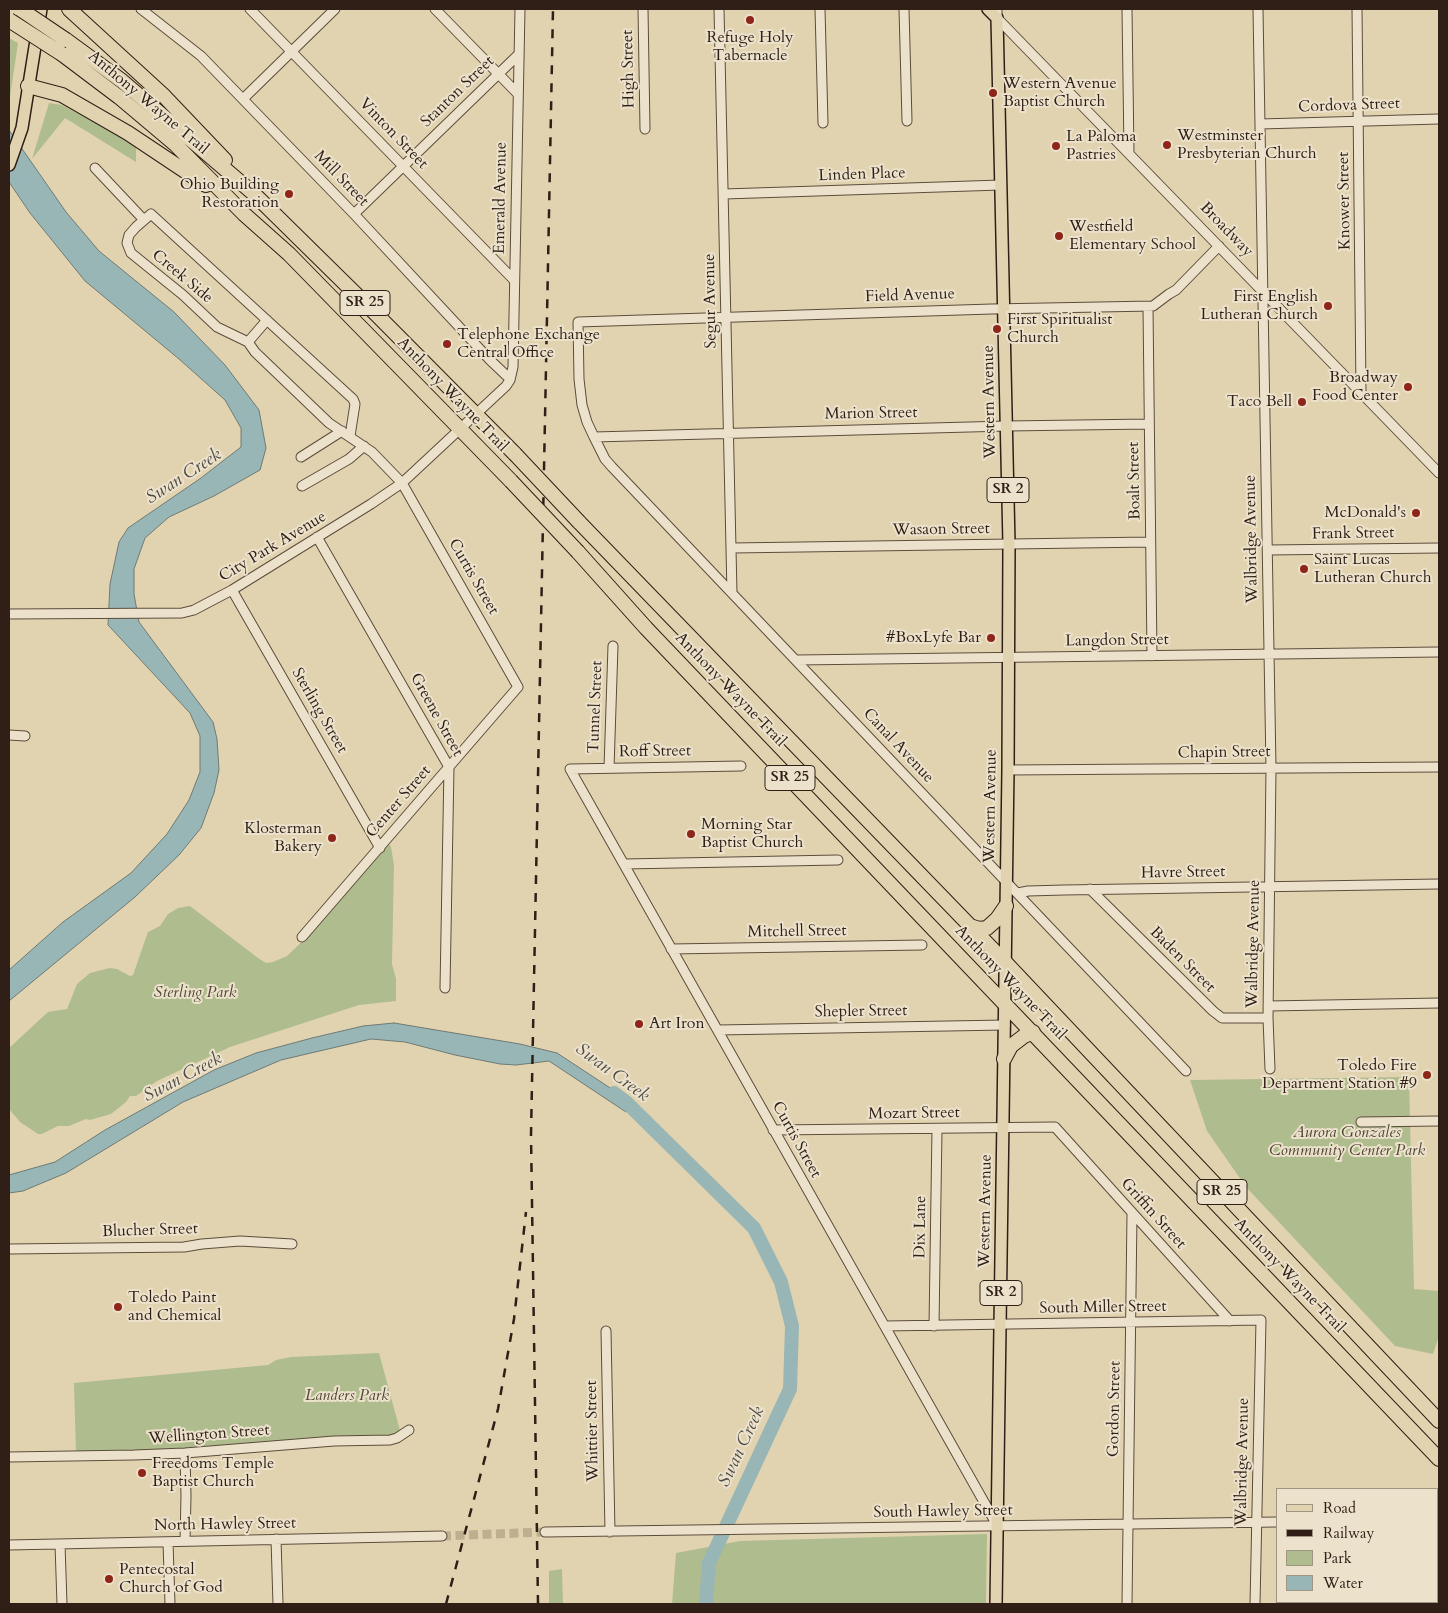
<!DOCTYPE html>
<html>
<head>
<meta charset="utf-8">
<style>
  body { margin:0 }
  #map { position:relative; width:1448px; height:1613px; overflow:hidden; background:#e2d3b0; font-family:Cardo,serif }
  canvas { display:block }
  .frame { position:absolute; inset:0; border:10px solid #2f1f16; pointer-events:none }
  .legend { position:absolute; left:1276px; top:1488px; width:162px; height:115px; box-sizing:border-box; background:#ece2cc; border:1px solid #a09483; margin:0; padding:6px 9px; list-style:none; font-size:15px; color:#2f1f16 }
  .legend li { display:flex; align-items:center; gap:10px; height:25px }
  .legend b { width:25px; border:1px solid #a09483 }
</style>
</head>
<body>
<div id="map">
<canvas width="1448" height="1613"></canvas>
<div class="frame"></div>
<ul class="legend">
<li><b style="height:6px;background:#e2d3b0"></b>Road</li>
<li><b style="height:6px;background:#2f1f16"></b>Railway</li>
<li><b style="height:14px;background:#afbd8e"></b>Park</li>
<li><b style="height:14px;background:#98b6b5"></b>Water</li>
</ul>
</div>
<script>
const g = document.querySelector('canvas').getContext('2d');
g.lineJoin = 'round';
function paint(path, color) { g.fillStyle = color; g.fill(path, 'evenodd'); }
const toPath = rows => new Path2D(rows.map(r => 'M' + r).join(''));
function stroke(path, color, width, dash) { g.strokeStyle = color; g.lineWidth = width; g.lineCap = dash ? 'butt' : 'round'; g.setLineDash(dash || []); g.stroke(path); }
function drawText(font, color, halo, rows, align = 'center') {
  g.font = font + ' Cardo,serif'; g.lineWidth = 4; g.setLineDash([]); g.textBaseline = 'middle'; g.strokeStyle = halo; g.fillStyle = color; for (const [text, x, y, turn = 0] of rows) {
    g.save(); g.translate(x, y); g.rotate((+turn || 0) * Math.PI / 180); g.textAlign = isNaN(turn) ? turn : align; if (halo) g.strokeText(text, 0, 0); g.fillText(text, 0, 0); g.restore();
  }
}
paint(toPath([
  [9,38,18,43,9,104],
  [49,103,62,105,136,145,136,162,65,118,32,159],
  [387,841,391,847,394,865,392,964,396,979,396,1001,359,1005,230,1047,157,1081,136,1096,130,1096,126,1102,111,1114,90,1120,86,1119,69,1126,58,1126,42,1134,38,1134,20,1122,9,1109,9,1048,48,1012,67,1009,77,984,90,973,110,968,117,969,130,976,133,975,148,932,160,926,168,914,178,908,190,906,258,958,266,963,273,962,287,956,308,936],
  [1409,1077,1414,1289,1439,1291,1439,1336,1433,1354,1395,1346,1246,1187,1207,1131,1190,1080],
  [379,1353,401,1434,396,1436,179,1449,76,1454,74,1383,268,1365,276,1360,291,1357],
  [987,1534,986,1604,672,1604,676,1553,740,1541],
  [562,1569,563,1604,549,1604,549,1571]
]), '#afbd8e');
const water = toPath([
  [9,130,66,212,99,251,174,312,225,365,259,410,266,448,260,470,214,496,169,517,145,538,134,569,134,594,139,622,213,722,217,739,219,770,214,793,201,828,179,855,135,897,9,1001,9,970,63,922,131,873,167,834,189,800,200,772,200,736,190,713,108,625,110,584,119,542,128,528,201,478,241,447,241,428,225,400,179,359,85,281,30,213,9,182,9,130],
  [394,1023,520,1044,557,1053,630,1101,626,1112,549,1061,516,1065,500,1064,455,1055,405,1042,371,1039,281,1060,183,1102,66,1173,23,1191,9,1193,9,1175,55,1162,105,1130,214,1070,256,1053,312,1038,363,1026,394,1023]
]);
paint(water, '#98b6b5');
stroke(water, '#6e7a75', 1);
stroke(toPath([
  [614,1093,626,1102,754,1228,781,1282,792,1326,790,1389,709,1563,706,1604]
]), '#98b6b5', 14);
stroke(toPath([
  [442,1536,545,1532]
]), '#beaf91', 9, [9, 4.5]);
const minor = toPath([
  [141,9,201,56,354,214,490,360,510,379],
  [250,9,514,280],
  [435,9,518,94],
  [643,9,645,129],
  [719,9,732,593],
  [820,9,823,123],
  [904,9,907,121],
  [997,9,997,18,1439,473],
  [1127,9,1129,153],
  [1258,9,1271,768,1268,1018,1270,1069],
  [1357,9,1361,392],
  [244,98,335,9],
  [1260,124,1439,119],
  [95,168,144,220],
  [724,194,1001,185],
  [354,214,519,54],
  [1148,307,1152,656],
  [248,342,267,320],
  [594,437,1007,426,1149,424],
  [301,457,342,431],
  [302,486,349,459,364,446],
  [317,537,449,767,445,988],
  [732,548,1150,542],
  [1268,550,1439,548],
  [232,590,380,848],
  [9,614,182,613,194,610,232,590,371,504,402,483,506,386,510,380,513,367,520,9],
  [796,660,1439,652],
  [9,735,25,736],
  [741,766,570,769,997,1525],
  [609,768,613,646],
  [1008,770,1439,767],
  [624,864,838,860],
  [1090,889,1213,1011,1222,1018,1268,1018],
  [1018,893,1028,891,1064,890,1439,884],
  [302,937,518,687,402,483,372,452,329,423,255,352,248,342,217,327,183,295,131,253,127,243,129,235,136,227,151,214,353,399,355,404,350,436],
  [671,949,922,945],
  [1268,1006,1439,1003],
  [718,1030,1005,1025],
  [1186,1071,612,467,605,459,594,437,587,422,582,405,579,379,578,322,992,309,1153,306,1169,294,1176,290,1219,246],
  [1361,1122,1439,1121],
  [773,1130,1055,1127,1230,1321],
  [9,1249,184,1247,202,1244,240,1241,292,1244],
  [885,1326,1261,1320,1255,1604],
  [934,1326,937,1129],
  [606,1331,610,1532],
  [9,1457,134,1455,185,1453,334,1441,390,1440,397,1438,409,1430],
  [1437,1520,1439,1520],
  [545,1532,1277,1522],
  [276,1539,278,1604],
  [185,1541,186,1496,185,1453],
  [168,1542,170,1604],
  [60,1544,62,1604],
  [9,1545,442,1536],
  [1127,1604,1132,1214],
  [1365,1604,1365,1602]
]);
const major = toPath([
  [988,9,997,18,1009,544,1008,770,996,1604],
  [9,165,22,128,41,9]
]);
const highway = toPath([
  [69,9,164,96,225,160],
  [66,40,122,81,253,193,377,315,515,454],
  [62,54,119,97,176,145,244,214,289,254,511,481],
  [28,86,62,95,128,133,206,185],
  [579,522,1006,963,1439,1421],
  [578,552,646,628,1439,1459],
  [970,926,979,929,987,928,997,919,1006,906],
  [1004,1059,1011,1046,1024,1036,1033,1032]
]);
stroke(minor, '#5c4c3c', 11);
stroke(major, '#2f1f16', 14);
stroke(highway, '#2f1f16', 16);
stroke(minor, '#ece2cc', 9);
stroke(major, '#e2d3b0', 11);
stroke(highway, '#e2d3b0', 14);
stroke(toPath([
  [446,1604,498,1409,514,1319,526,1212],
  [538,1604,531,1135,553,9]
]), '#2f1f16', 2.5, [9, 9]);
const highwayBridge = toPath([
  [20,9,66,40],
  [9,20,62,54],
  [515,454,579,522],
  [511,481,578,552]
]);
stroke(highwayBridge, '#2f1f16', 16, []);
stroke(highwayBridge, '#e2d3b0', 14);
for (const [x, y, r, color] of [
  [750,20,5,"#8f2418"],
  [993,93,5,"#8f2418"],
  [1167,145,5,"#8f2418"],
  [1056,146,5,"#8f2418"],
  [289,194,5,"#8f2418"],
  [1059,236,5,"#8f2418"],
  [1328,306,5,"#8f2418"],
  [997,329,5,"#8f2418"],
  [447,344,5,"#8f2418"],
  [1408,387,5,"#8f2418"],
  [1302,402,5,"#8f2418"],
  [1416,513,5,"#8f2418"],
  [1304,569,5,"#8f2418"],
  [991,638,5,"#8f2418"],
  [691,834,5,"#8f2418"],
  [332,838,5,"#8f2418"],
  [639,1024,5,"#8f2418"],
  [1427,1075,5,"#8f2418"],
  [118,1307,5,"#8f2418"],
  [142,1473,5,"#8f2418"],
  [109,1579,5,"#8f2418"]
]) { const dot = new Path2D(); dot.arc(x, y, r, 0, 2 * Math.PI); g.fillStyle = color; g.fill(dot); stroke(dot, '#ece2cc', 2); }
for (const [x, y, w] of [
  [365,303,50],
  [1008,490,42],
  [790,778,50],
  [1222,1192,50],
  [1001,1293,42]
]) { const box = new Path2D(); box.roundRect(x - w / 2, y - 12.5, w, 25, 4); g.fillStyle = '#ece2cc'; g.fill(box); stroke(box, '#2f1f16', 1); }
drawText('bold 15px', '#2f1f16', null, [
  ["SR 25",365,303],
  ["SR 2",1008,490],
  ["SR 25",790,778],
  ["SR 25",1222,1192],
  ["SR 2",1001,1293]
]);
drawText('16px', '#2f1f16', '#ece2cc', [
  ["Refuge Holy",750,38,"center"],
  ["Tabernacle",750,56,"center"],
  ["Western Avenue",1003,84],
  ["Baptist Church",1003,102],
  ["Westminster",1177,136],
  ["Presbyterian Church",1177,154],
  ["La Paloma",1066,137],
  ["Pastries",1066,155],
  ["Ohio Building",279,185,"right"],
  ["Restoration",279,203,"right"],
  ["Westfield",1069,227],
  ["Elementary School",1069,245],
  ["First English",1318,297,"right"],
  ["Lutheran Church",1318,315,"right"],
  ["First Spiritualist",1007,320],
  ["Church",1007,338],
  ["Telephone Exchange",457,335],
  ["Central Office",457,353],
  ["Broadway",1398,378,"right"],
  ["Food Center",1398,396,"right"],
  ["Taco Bell",1292,402,"right"],
  ["McDonald's",1406,513,"right"],
  ["Saint Lucas",1314,560],
  ["Lutheran Church",1314,578],
  ["#BoxLyfe Bar",981,638,"right"],
  ["Morning Star",701,825],
  ["Baptist Church",701,843],
  ["Klosterman",322,829,"right"],
  ["Bakery",322,847,"right"],
  ["Art Iron",649,1024],
  ["Toledo Fire",1417,1066,"right"],
  ["Department Station #9",1417,1084,"right"],
  ["Toledo Paint",128,1298],
  ["and Chemical",128,1316],
  ["Freedoms Temple",152,1464],
  ["Baptist Church",152,1482],
  ["Pentecostal",119,1570],
  ["Church of God",119,1588]
], 'left');
drawText('16px', '#2f1f16', '#ece2cc', [
  ["High Street",629,69,-91],
  ["Stanton Street",458,92,-44],
  ["Anthony Wayne Trail",148,103,40],
  ["Cordova Street",1349,106,-2],
  ["Vinton Street",393,134,46],
  ["Linden Place",862,175,-2],
  ["Mill Street",341,179,46],
  ["Emerald Avenue",501,198,-89],
  ["Knower Street",1345,201,-91],
  ["Broadway",1226,230,46],
  ["Creek Side",182,277,40],
  ["Field Avenue",910,296,-2],
  ["Segur Avenue",711,301,-91],
  ["Anthony Wayne Trail",452,395,46],
  ["Western Avenue",990,402,-91],
  ["Marion Street",871,414,-1],
  ["Boalt Street",1135,481,-91],
  ["Wasaon Street",941,530,-1],
  ["Frank Street",1353,534,-1],
  ["Walbridge Avenue",1252,539,-91],
  ["City Park Avenue",273,547,-31],
  ["Curtis Street",473,577,60],
  ["Langdon Street",1117,641,-1],
  ["Anthony Wayne Trail",730,690,46],
  ["Tunnel Street",596,707,-88],
  ["Sterling Street",319,711,60],
  ["Greene Street",436,715,61],
  ["Canal Avenue",898,746,47],
  ["Roff Street",655,752,-1],
  ["Chapin Street",1224,753,-1],
  ["Center Street",399,802,-49],
  ["Western Avenue",991,806,-89],
  ["Havre Street",1183,873,-1],
  ["Mitchell Street",797,932,-1],
  ["Walbridge Avenue",1254,944,-89],
  ["Baden Street",1182,960,45],
  ["Anthony Wayne Trail",1010,983,46],
  ["Shepler Street",861,1012,-1],
  ["Mozart Street",914,1114,-1],
  ["Curtis Street",796,1140,61],
  ["Western Avenue",986,1211,-89],
  ["Griffin Street",1153,1214,48],
  ["Dix Lane",921,1227,-89],
  ["Blucher Street",150,1231,-2],
  ["Anthony Wayne Trail",1289,1276,46],
  ["South Miller Street",1103,1308,-1],
  ["Gordon Street",1115,1409,-89],
  ["Whittier Street",593,1431,-91],
  ["Wellington Street",209,1435,-4],
  ["Walbridge Avenue",1243,1462,-89],
  ["South Hawley Street",943,1512,-1],
  ["North Hawley Street",225,1525,-1]
]);
drawText('italic 16px', '#4f4634', '#ece2cc', [
  ["Sterling Park",195,993],
  ["Aurora Gonzales",1347,1133],
  ["Community Center Park",1347,1151],
  ["Landers Park",347,1396]
]);
drawText('italic 18px', '#4e4c46', '#ece2cc', [
  ["Swan Creek",184,477,-33],
  ["Swan Creek",612,1073,36],
  ["Swan Creek",183,1078,-28],
  ["Swan Creek",742,1447,-65]
]);
</script>
</body>
</html>
